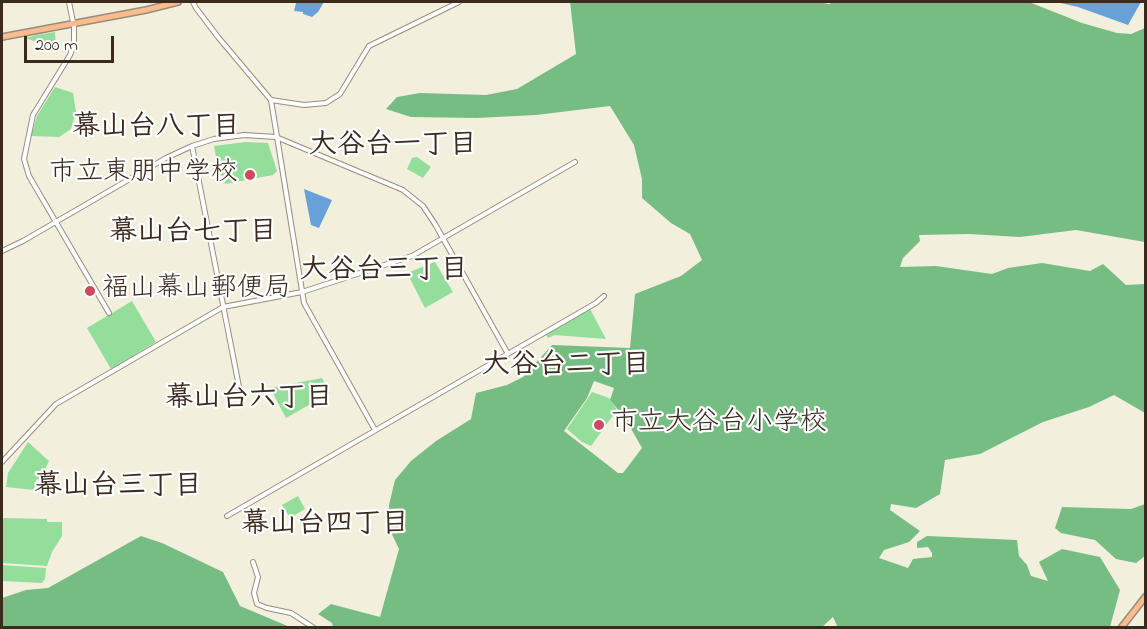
<!DOCTYPE html>
<html>
<head>
<meta charset="utf-8">
<style>
  body { margin:0 }
  #map { position:relative; width:1147px; height:629px; overflow:hidden; background:#f3efdd; font-family:"Indie Flower",sans-serif }
  canvas { display:block }
  .frame { position:absolute; inset:0; border:3px solid #3b2a1e; pointer-events:none }
  .scale { position:absolute; left:24px; top:36px; width:90px; height:27px; box-sizing:border-box; border:3px solid #3b2a1e; border-top:0; padding-left:8px; font-size:18px; line-height:21px; white-space:nowrap; color:#3b2a1e; -webkit-text-stroke:4px #fff; paint-order:stroke }
</style>
</head>
<body>
<div id="map">
<canvas width="1147" height="629"></canvas>
<div class="frame"></div>
<div class="scale">200 m</div>
</div>
<script>
const g = document.querySelector('canvas').getContext('2d');
g.lineJoin = 'round';
function paint(path, color) { g.fillStyle = color; g.fill(path, 'evenodd'); }
const toPath = rows => new Path2D(rows.map(r => 'M' + r).join(''));
function stroke(path, color, width, dash) { g.strokeStyle = color; g.lineWidth = width; g.lineCap = dash ? 'butt' : 'round'; g.setLineDash(dash || []); g.stroke(path); }
function drawText(font, color, halo, rows, align = 'center') {
  g.font = font + ' "Indie Flower","Klee One",sans-serif'; g.lineWidth = 4.5; g.setLineDash([]); g.textBaseline = 'middle'; g.strokeStyle = halo; g.fillStyle = color; for (const [text, x, y, turn = 0] of rows) {
    g.save(); g.translate(x, y); g.rotate((+turn || 0) * Math.PI / 180); g.textAlign = isNaN(turn) ? turn : align; if (halo) g.strokeText(text, 0, 0); g.fillText(text, 0, 0); g.restore();
  }
}
paint(toPath([
  [55,32,56,48,25,38,37,35],
  [55,87,73,93,76,112,71,129,59,137,31,136,37,116],
  [246,142,268,143,277,171,273,175,225,184,223,176,219,175,214,146],
  [417,157,431,167,423,178,407,169,412,158],
  [435,262,453,292,425,308,407,273],
  [132,301,156,342,111,369,87,328],
  [590,309,606,339,555,335,548,338,546,335],
  [322,378,330,393,286,418,270,388],
  [592,392,609,398,617,410,591,446,582,442,567,429],
  [28,442,49,461,41,478,36,480,34,490,6,487,8,473],
  [298,496,305,509,290,518,282,505],
  [4,518,47,519,47,522,62,522,62,536,52,552,47,566,2,563,2,520],
  [2,565,46,568,45,579,42,583,2,581]
]), '#93de9b');
paint(toPath([
  [570,2,818,2,829,4,833,2,1029,2,1082,23,1117,33,1131,34,1145,28,1145,242,1076,230,1020,237,969,234,919,235,920,241,903,258,900,267,936,266,992,274,1008,268,1042,263,1090,271,1103,264,1126,285,1145,284,1145,413,1114,395,1089,407,1043,422,980,454,945,460,940,494,916,508,891,504,890,510,920,531,909,542,884,550,879,558,908,568,913,559,932,557,932,553,928,547,917,548,917,542,927,536,1017,540,1019,556,1027,565,1031,576,1048,581,1039,562,1062,549,1100,557,1120,590,1110,627,838,628,833,617,821,628,333,628,332,623,318,614,331,604,380,617,399,549,390,530,389,505,395,480,411,461,436,441,471,419,476,393,507,385,523,377,552,345,630,348,635,294,681,276,702,260,690,234,671,223,642,198,642,179,634,145,610,106,536,115,476,118,411,117,386,109,397,97,420,93,486,95,517,89,576,54],
  [594,381,614,388,610,400,625,418,642,448,623,473,618,473,564,431,587,398],
  [1145,504,1145,556,1136,563,1116,559,1095,540,1061,533,1055,528,1062,507,1131,509],
  [141,536,162,543,223,572,240,606,290,627,2,627,2,598,26,590,48,588]
]), '#76bd83');
paint(toPath([
  [294,2,324,2,318,12,312,17,303,14,303,12,294,11,296,3],
  [1056,2,1141,2,1128,25,1078,7],
  [304,189,332,200,319,228,311,225]
]), '#68a1d7');
const tertiary = toPath([
  [69,2,74,27,74,44,70,55,33,115,24,159,29,176,109,313],
  [193,2,196,8,218,37,271,100,304,303,375,430],
  [271,100,304,105,326,103,340,94,369,46,459,2],
  [192,146,241,397],
  [2,251,23,241,166,158,192,146,214,139,244,135,276,137,403,190,423,206,435,224,508,354],
  [2,462,56,404,223,307,302,292,412,256,575,162],
  [227,516,596,303,604,296],
  [253,562,258,577,254,593,257,604,267,608,291,613,314,628]
]);
const primary = toPath([
  [2,37,146,10,178,2],
  [1121,628,1146,596]
]);
stroke(tertiary, '#978c7e', 6);
stroke(primary, '#978c7e', 8);
stroke(tertiary, '#fff', 4);
stroke(primary, '#fbbb8c', 5);
for (const [x, y, r, color] of [
  [250,175,6,"#d1495b"],
  [90,291,6,"#d1495b"],
  [599,425,6,"#d1495b"]
]) { const dot = new Path2D(); dot.arc(x, y, r, 0, 2 * Math.PI); g.fillStyle = color; g.fill(dot); stroke(dot, '#fff', 2); }
drawText('27px', '#3b2a1e', '#fff', [
  ["市立東朋中学校",238,175,"right"],
  ["福山幕山郵便局",102,291],
  ["市立大谷台小学校",611,425]
], 'left');
drawText('bold 28px', '#3b2a1e', '#fff', [
  ["幕山台八丁目",156,129],
  ["大谷台一丁目",393,147],
  ["幕山台七丁目",193,234],
  ["大谷台三丁目",384,272],
  ["大谷台二丁目",566,367],
  ["幕山台六丁目",249,400],
  ["幕山台三丁目",118,488],
  ["幕山台四丁目",325,526]
]);
</script>
</body>
</html>
